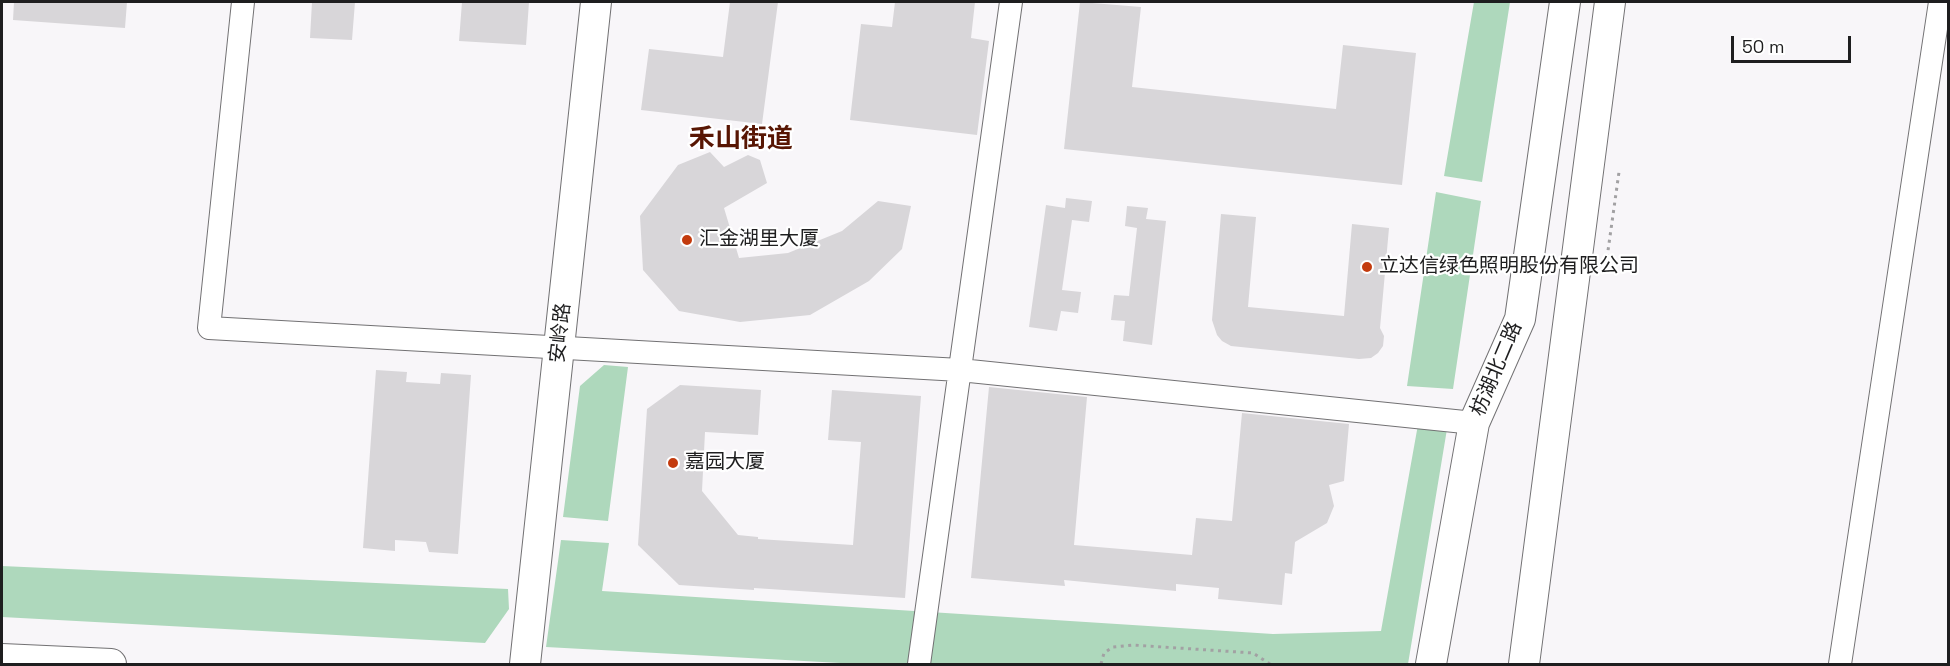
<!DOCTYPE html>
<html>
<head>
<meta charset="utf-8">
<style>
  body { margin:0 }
  #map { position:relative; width:1950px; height:666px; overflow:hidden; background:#f8f6f9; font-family:"Space Grotesk",sans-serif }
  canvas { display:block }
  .frame { position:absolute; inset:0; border:3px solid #1e1e1f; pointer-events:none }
  .scale { position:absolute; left:1731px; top:36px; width:120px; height:27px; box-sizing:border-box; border:3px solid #1e1e1f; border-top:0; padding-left:8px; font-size:18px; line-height:21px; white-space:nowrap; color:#1e1e1f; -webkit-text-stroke:4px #fff; paint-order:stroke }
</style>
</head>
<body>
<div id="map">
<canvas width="1950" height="666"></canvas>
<div class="frame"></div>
<div class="scale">50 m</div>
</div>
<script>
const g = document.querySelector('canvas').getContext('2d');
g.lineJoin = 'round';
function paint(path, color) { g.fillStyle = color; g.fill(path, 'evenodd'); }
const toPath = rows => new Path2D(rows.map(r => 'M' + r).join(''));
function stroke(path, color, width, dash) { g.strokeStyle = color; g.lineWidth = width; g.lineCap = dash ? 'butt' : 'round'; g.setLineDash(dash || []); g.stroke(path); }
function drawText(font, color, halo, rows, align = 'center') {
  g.font = font + ' "Space Grotesk","Noto Sans SC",sans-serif'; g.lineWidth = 4.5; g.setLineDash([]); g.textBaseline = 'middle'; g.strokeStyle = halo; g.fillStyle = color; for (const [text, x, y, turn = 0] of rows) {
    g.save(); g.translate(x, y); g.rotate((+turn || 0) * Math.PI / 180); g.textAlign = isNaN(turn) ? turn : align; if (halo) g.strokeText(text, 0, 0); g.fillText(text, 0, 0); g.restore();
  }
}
paint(toPath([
  [1474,2,1510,2,1482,182,1444,176],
  [1436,192,1481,201,1453,389,1407,386],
  [604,365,628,367,608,521,563,517,580,386],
  [1419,419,1448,423,1408,664,859,664,546,647,561,540,609,543,602,591,1273,634,1381,631],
  [2,566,508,589,509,609,485,643,2,617]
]), '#aed8bc');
paint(toPath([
  [14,2,127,2,125,28,13,20],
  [312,2,355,2,352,40,310,38],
  [462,2,529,2,526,45,459,41],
  [730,2,778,2,762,124,641,110,649,49,723,57],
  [895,2,975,2,971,38,989,41,977,135,850,120,861,24,892,27],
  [1080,2,1141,7,1132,87,1336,109,1343,45,1416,53,1402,185,1064,149],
  [710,152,724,167,748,155,760,160,767,183,724,208,739,258,788,253,842,231,878,201,911,206,902,249,869,281,810,315,740,322,679,311,643,270,640,216,678,165],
  [1066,198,1092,201,1089,222,1072,220,1062,290,1081,292,1078,313,1061,311,1057,331,1029,327,1046,205,1065,208],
  [1127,206,1148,208,1146,219,1166,221,1152,345,1123,341,1125,321,1111,320,1114,295,1129,296,1137,228,1125,226],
  [1221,214,1256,217,1248,307,1344,316,1352,224,1389,228,1380,328,1384,336,1383,346,1378,353,1371,358,1359,359,1231,346,1222,341,1217,335,1212,320],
  [376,370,407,372,406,382,440,384,441,373,471,375,458,554,429,552,426,542,395,540,395,551,363,548],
  [680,385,761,390,758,435,705,432,702,491,738,535,758,537,758,539,853,545,861,442,828,440,832,390,921,396,905,598,754,588,754,590,679,585,638,545,647,409],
  [989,387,1087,397,1074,545,1192,555,1196,518,1232,521,1242,413,1349,424,1344,481,1329,485,1334,506,1327,523,1295,542,1292,574,1285,573,1282,605,1218,599,1219,588,1176,584,1176,591,1064,580,1065,586,971,578]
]), '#d8d6d9');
const minor = toPath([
  [243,2,209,328,960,370,1474,423],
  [919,664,1011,2],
  [1840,664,1940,2]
]);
const major = toPath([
  [2,659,111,664],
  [525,664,596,2],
  [1431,664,1474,423,1520,319,1565,2],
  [1524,664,1610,2]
]);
stroke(minor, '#727173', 24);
stroke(major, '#727173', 32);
stroke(toPath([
  [1606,265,1619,172],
  [1101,664,1104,653,1113,647,1133,645,1253,653,1270,664]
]), '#a2a1a3', 3, [3, 4.5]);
stroke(minor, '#fff', 22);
stroke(major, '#fff', 30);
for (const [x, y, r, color] of [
  [687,240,6,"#c33b0e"],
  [1367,267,6,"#c33b0e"],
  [673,463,6,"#c33b0e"]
]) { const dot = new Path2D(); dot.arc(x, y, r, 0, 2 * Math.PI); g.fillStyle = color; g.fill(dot); stroke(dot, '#fff', 2); }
drawText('20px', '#1e1e1f', '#fff', [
  ["汇金湖里大厦",699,240],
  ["立达信绿色照明股份有限公司",1379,267],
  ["嘉园大厦",685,463]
], 'left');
drawText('20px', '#1e1e1f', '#fff', [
  ["安岭路",561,333,-84],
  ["枋湖北二路",1497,369,-67]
]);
drawText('bold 26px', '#581603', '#fff', [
  ["禾山街道",741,140]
]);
</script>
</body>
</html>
